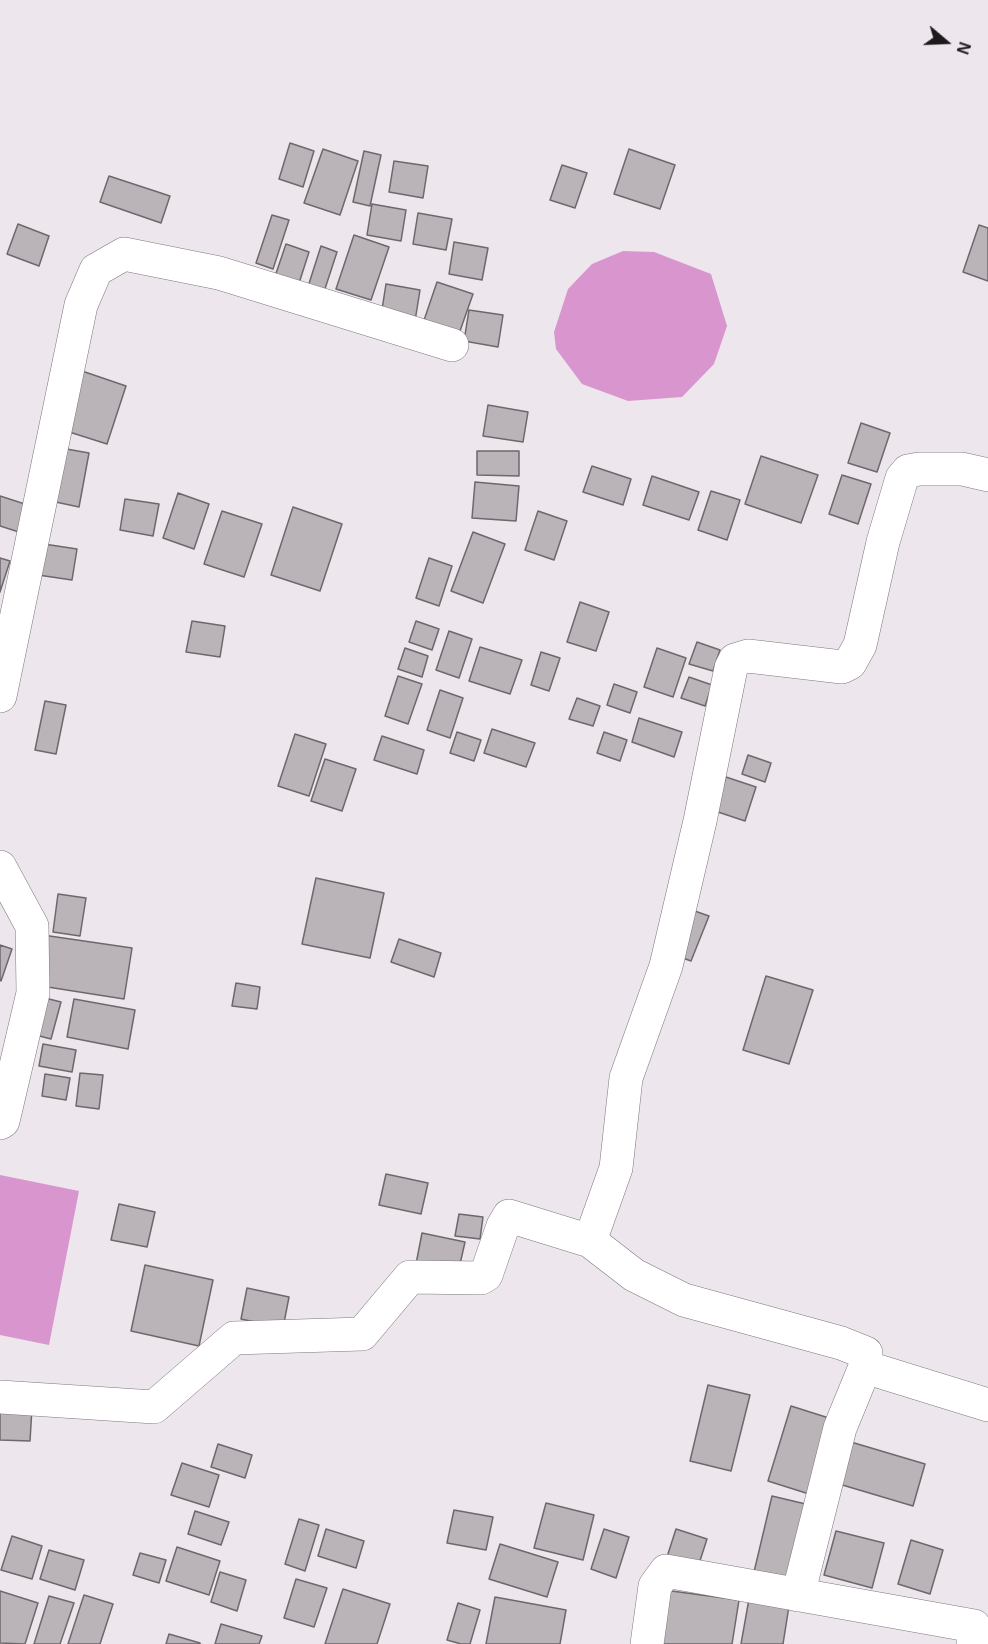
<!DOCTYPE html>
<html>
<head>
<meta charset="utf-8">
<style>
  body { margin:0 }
  #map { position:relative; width:988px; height:1644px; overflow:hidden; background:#ede6ec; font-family:Arial,sans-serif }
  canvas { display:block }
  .north { position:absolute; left:916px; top:12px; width:60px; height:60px; -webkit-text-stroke:4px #ede6ec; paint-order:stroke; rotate:109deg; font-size:16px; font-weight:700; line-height:24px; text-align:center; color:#1d1a1c }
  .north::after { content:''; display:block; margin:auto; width:21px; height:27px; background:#1d1a1c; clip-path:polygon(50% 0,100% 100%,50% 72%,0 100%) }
</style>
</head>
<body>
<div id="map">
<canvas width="988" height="1644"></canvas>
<div class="north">N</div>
</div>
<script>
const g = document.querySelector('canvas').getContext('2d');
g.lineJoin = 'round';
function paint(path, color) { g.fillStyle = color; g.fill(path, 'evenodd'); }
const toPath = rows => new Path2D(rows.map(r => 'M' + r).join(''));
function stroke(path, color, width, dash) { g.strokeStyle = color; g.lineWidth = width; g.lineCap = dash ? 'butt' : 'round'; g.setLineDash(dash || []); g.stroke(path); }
paint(toPath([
  [623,251,654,252,711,274,727,326,714,364,682,397,628,401,582,384,556,349,554,332,568,289,592,264],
  [0,1175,79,1191,49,1345,0,1335]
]), '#d995ce');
const building = toPath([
  [290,143,314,151,303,187,279,179,290,143],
  [323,149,358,161,340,215,304,203,323,149],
  [629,149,675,165,660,209,614,194,629,149],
  [364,151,381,155,370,206,353,202,364,151],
  [394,161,428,166,423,198,389,192,394,161],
  [562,165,587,173,575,208,550,200,562,165],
  [109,176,170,196,161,223,100,202,109,176],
  [372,204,406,210,401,241,367,235,372,204],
  [418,213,452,219,446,250,413,244,418,213],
  [272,215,289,220,273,269,256,263,272,215],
  [18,224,49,236,39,266,7,254,18,224],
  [979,225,988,228,988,281,963,272,979,225],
  [354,235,389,247,371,300,336,289,354,235],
  [454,242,488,248,482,280,449,274,454,242],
  [286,244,309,252,293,302,269,294,286,244],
  [321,246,337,252,321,301,305,296,321,246],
  [437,282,473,294,454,348,419,335,437,282],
  [386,284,420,290,415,321,381,316,386,284],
  [469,310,503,315,498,347,464,341,469,310],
  [82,371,126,386,107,444,63,430,82,371],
  [488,405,528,412,523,442,483,436,488,405],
  [861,423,890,433,877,472,848,463,861,423],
  [61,448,89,453,79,507,51,501,61,448],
  [477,451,519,451,519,476,477,475,477,451],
  [761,456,818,475,801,523,745,504,761,456],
  [592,466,631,479,623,505,583,492,592,466],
  [842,475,871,484,858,524,829,514,842,475],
  [652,476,699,492,689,520,643,505,652,476],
  [475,482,519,486,516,521,472,518,475,482],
  [711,491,740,500,727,540,698,530,711,491],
  [178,493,209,504,194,549,163,538,178,493],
  [0,496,31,506,22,533,0,526,0,496],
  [125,499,159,504,153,536,120,530,125,499],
  [293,507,342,524,320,591,271,575,293,507],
  [222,511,262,524,244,577,204,564,222,511],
  [538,511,567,521,554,560,525,550,538,511],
  [473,532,505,544,483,603,451,591,473,532],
  [44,544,77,549,72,580,38,575,44,544],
  [0,558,10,561,0,592,0,558],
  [429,558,452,566,439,606,416,598,429,558],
  [580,602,609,612,596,651,567,642,580,602],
  [192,621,225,626,220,657,186,652,192,621],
  [416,621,439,629,432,650,409,642,416,621],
  [449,631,472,639,459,678,436,670,449,631],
  [697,642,720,650,713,671,689,664,697,642],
  [480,647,522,660,510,694,469,681,480,647],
  [405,648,428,656,422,677,398,669,405,648],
  [657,648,686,658,673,697,644,687,657,648],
  [541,652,560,658,549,691,531,685,541,652],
  [398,676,422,684,408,724,385,716,398,676],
  [689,677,712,685,705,706,681,698,689,677],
  [614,684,637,692,630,713,607,705,614,684],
  [440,690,463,698,450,738,427,730,440,690],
  [577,698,600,706,593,726,569,719,577,698],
  [45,701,66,705,56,754,35,750,45,701],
  [639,718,682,732,674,757,632,742,639,718],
  [492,729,535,743,526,767,484,753,492,729],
  [457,732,481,740,474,761,450,753,457,732],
  [604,732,627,740,620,761,597,753,604,732],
  [295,734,326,744,309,796,278,786,295,734],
  [382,736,424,750,417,774,374,760,382,736],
  [748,755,771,763,765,782,742,774,748,755],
  [325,759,356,769,342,811,311,801,325,759],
  [726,777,756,787,745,821,715,811,726,777],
  [316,878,384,893,370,958,302,944,316,878],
  [58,894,86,898,80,936,53,932,58,894],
  [689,909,709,916,691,961,672,954,689,909],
  [29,933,132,948,124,999,22,983,29,933],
  [399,939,441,953,434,977,391,962,399,939],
  [0,945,12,949,1,981,0,980,0,945],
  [766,976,813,990,789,1064,743,1050,766,976],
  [236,983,260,987,257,1009,232,1006,236,983],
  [33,995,61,1002,51,1039,24,1032,33,995],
  [74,999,135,1010,128,1049,67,1037,74,999],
  [43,1044,76,1050,72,1072,39,1066,43,1044],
  [80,1073,103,1075,99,1109,76,1106,80,1073],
  [45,1074,70,1078,66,1100,42,1096,45,1074],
  [386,1174,428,1183,421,1214,379,1205,386,1174],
  [119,1204,155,1212,147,1247,111,1240,119,1204],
  [459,1214,483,1217,480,1239,455,1236,459,1214],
  [422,1233,465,1242,458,1273,416,1264,422,1233],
  [145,1265,213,1280,199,1346,131,1331,145,1265],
  [247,1288,289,1297,283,1328,241,1319,247,1288],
  [708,1385,750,1395,731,1471,690,1461,708,1385],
  [0,1406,32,1408,30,1441,0,1440,0,1406],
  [791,1406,832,1419,809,1494,768,1481,791,1406],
  [851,1442,925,1464,913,1506,839,1484,851,1442],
  [218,1444,252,1455,245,1478,211,1467,218,1444],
  [182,1463,219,1475,209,1507,171,1495,182,1463],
  [772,1496,814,1506,795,1582,754,1572,772,1496],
  [546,1503,594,1515,583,1560,534,1548,546,1503],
  [454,1510,493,1517,486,1550,447,1543,454,1510],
  [195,1511,229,1522,221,1545,188,1534,195,1511],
  [299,1519,319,1525,305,1571,285,1564,299,1519],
  [326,1529,364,1541,356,1568,318,1556,326,1529],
  [604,1529,629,1537,616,1578,591,1569,604,1529],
  [676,1529,707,1539,697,1570,666,1560,676,1529],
  [836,1531,884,1543,872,1588,824,1575,836,1531],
  [12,1536,42,1546,32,1579,1,1570,12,1536],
  [911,1540,943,1550,930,1594,898,1584,911,1540],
  [500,1544,558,1562,547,1597,489,1579,500,1544],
  [177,1547,220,1561,209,1595,166,1581,177,1547],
  [49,1550,84,1560,75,1590,40,1579,49,1550],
  [140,1553,166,1560,159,1583,133,1575,140,1553],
  [220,1572,246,1580,237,1611,211,1602,220,1572],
  [296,1579,327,1588,314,1627,284,1618,296,1579],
  [343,1589,390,1604,377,1644,325,1644,343,1589],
  [664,1590,739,1600,732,1644,657,1644,664,1590],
  [0,1591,38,1603,25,1644,0,1643,0,1591],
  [84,1595,113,1604,100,1644,68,1644,84,1595],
  [49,1596,74,1603,60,1644,34,1644,49,1596],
  [495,1597,566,1610,560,1644,486,1644,495,1597],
  [749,1599,789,1606,783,1644,741,1644,749,1599],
  [458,1603,480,1610,470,1644,461,1644,447,1640,458,1603],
  [221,1624,262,1636,259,1644,215,1644,221,1624],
  [169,1634,200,1643,200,1644,166,1644,169,1634]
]);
paint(building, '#bab3b8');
stroke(building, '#6e686d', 1.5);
const minor = toPath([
  [0,696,81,305,96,270,124,254,219,273,452,345],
  [0,867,32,926,33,993,3,1121,0,1123],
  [590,1241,616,1168,626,1078,666,966,700,821,731,668,735,660,748,656,842,667,850,663,860,645,883,542,902,478,908,471,919,469,962,469,988,475],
  [865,1367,988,1405],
  [0,1397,154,1407,234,1338,362,1334,410,1277,481,1278,486,1275,503,1226,509,1216,590,1241,634,1275,684,1300,841,1343,866,1353,865,1367,840,1428,798,1595],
  [647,1644,655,1586,666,1571,974,1626,973,1644]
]);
stroke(minor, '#7e787d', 34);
stroke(minor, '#fff', 33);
</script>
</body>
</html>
